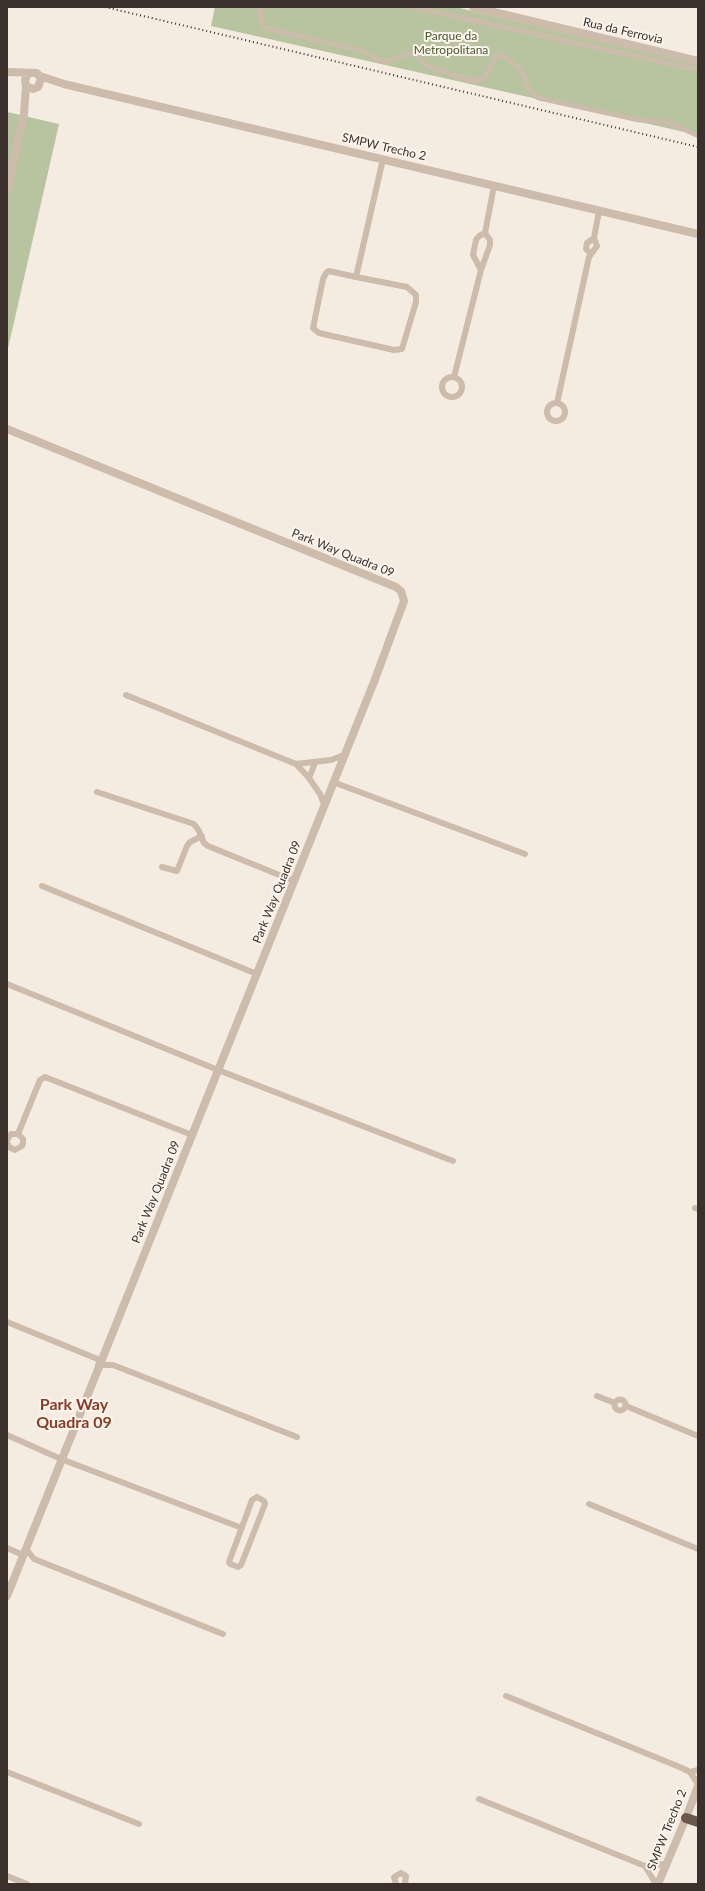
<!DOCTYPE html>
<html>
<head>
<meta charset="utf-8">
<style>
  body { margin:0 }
  #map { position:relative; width:705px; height:1891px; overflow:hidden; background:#f4ebe1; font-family:Lato,sans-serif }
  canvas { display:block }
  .frame { position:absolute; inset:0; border:8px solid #3b302b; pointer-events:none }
</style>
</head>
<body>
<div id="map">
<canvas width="705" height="1891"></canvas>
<div class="frame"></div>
</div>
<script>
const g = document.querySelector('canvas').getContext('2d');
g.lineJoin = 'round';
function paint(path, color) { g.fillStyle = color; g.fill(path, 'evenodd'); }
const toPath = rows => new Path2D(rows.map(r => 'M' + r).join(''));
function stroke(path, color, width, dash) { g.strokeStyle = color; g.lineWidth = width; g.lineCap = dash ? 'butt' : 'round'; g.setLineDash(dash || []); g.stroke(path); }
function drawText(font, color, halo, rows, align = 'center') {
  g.font = font + ' Lato,sans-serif'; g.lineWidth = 4; g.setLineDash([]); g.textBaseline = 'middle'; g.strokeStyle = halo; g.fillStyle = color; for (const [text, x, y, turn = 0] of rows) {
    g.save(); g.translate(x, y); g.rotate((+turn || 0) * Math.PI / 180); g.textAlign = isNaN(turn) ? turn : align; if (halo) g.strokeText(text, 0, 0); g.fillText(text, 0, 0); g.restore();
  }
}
paint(toPath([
  [215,7,455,7,550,29,698,61,698,135,211,26],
  [7,112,59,124,7,353]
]), '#b8c4a0');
stroke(toPath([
  [261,7,260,17,264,28,360,50,383,62,389,61,411,53,416,55,429,67,472,81,485,78,492,62,497,56,503,55,519,68,523,74,530,91,538,98,638,120,665,122,674,125,698,136],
  [412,7,698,70]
]), '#cdbbac', 4.5);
stroke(toPath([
  [485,233,494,186],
  [591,254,586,249,587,243,594,238],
  [481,270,473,255,476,240,479,236,485,233],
  [356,277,407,287,416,295,416,302,402,349,394,350,319,333,313,328,323,279,326,273,329,271,356,277,383,159],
  '442 387a10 10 0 1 1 20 0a10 10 0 1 1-20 0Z',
  [454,377,481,270,490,245,490,240,485,233],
  [557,403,589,257,597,246,594,238,599,211],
  '547 412a9 9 0 1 1 18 0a9 9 0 1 1-18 0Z',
  [126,695,296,764,331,760,344,755],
  [296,764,309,778,320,794,324,804],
  [309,778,315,763],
  [333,782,525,854],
  [97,792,194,824,199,831,204,843,208,846,294,881],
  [162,867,177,871,187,846,190,842,202,836],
  [42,886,257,974],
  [7,984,218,1070,453,1161],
  [18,1134,40,1080,45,1077,192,1135],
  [7,1140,11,1134,18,1134,23,1139,23,1143,22,1146,15,1150,9,1147,7,1142],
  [695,1208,698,1209],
  [7,1322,100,1360],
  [98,1365,113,1365,297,1437],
  [597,1396,615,1403],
  '614.5 1405a5.5 5.5 0 1 1 11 0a5.5 5.5 0 1 1-11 0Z',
  [626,1406,698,1436],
  [7,1435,61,1459,242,1528],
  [257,1497,264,1501,265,1504,241,1565,238,1567,230,1564,229,1562,252,1500,257,1497],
  [589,1504,698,1549],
  [7,1548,23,1555],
  [26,1549,34,1559,223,1634],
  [506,1696,682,1768,690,1772,698,1770],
  [7,1772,139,1824],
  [690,1772,698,1784],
  [479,1799,645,1866,666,1864],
  [645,1866,656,1884],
  [7,1876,27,1884],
  [396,1884,394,1877,401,1873,406,1876,405,1884]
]), '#cdbbac', 6);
stroke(toPath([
  [473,7,698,61],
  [7,72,37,73,41,79,38,87,33,89,26,86,25,80,28,74],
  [40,76,64,84,698,234],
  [7,189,24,114,26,86],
  [7,429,396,587,401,591,404,601,374,682,7,1596],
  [658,1884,686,1818,698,1786]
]), '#cdbbac', 8);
stroke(toPath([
  [686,1818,698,1822]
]), '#6c584f', 10);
stroke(toPath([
  [105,7,698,147]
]), '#3b302b', 2, [1, 3]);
drawText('12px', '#3b302b', '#fbf5ee', [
  ["Rua da Ferrovia",623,31,13],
  ["SMPW Trecho 2",384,147,13],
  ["Park Way Quadra 09",343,553,22],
  ["Park Way Quadra 09",277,892,-68],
  ["Park Way Quadra 09",156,1192,-68],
  ["SMPW Trecho 2",667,1830,-68]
]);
drawText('12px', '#4a5a2e', '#fbf5ee', [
  ["Parque da",451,36],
  ["Metropolitana",451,50]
]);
drawText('bold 16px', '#8c3b22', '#fbf5ee', [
  ["Park Way",74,1405],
  ["Quadra 09",74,1423]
]);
</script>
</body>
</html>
